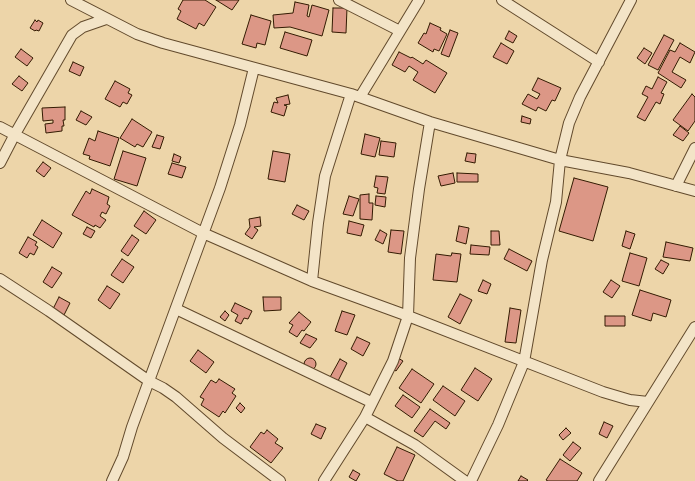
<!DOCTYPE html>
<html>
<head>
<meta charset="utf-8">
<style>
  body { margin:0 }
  canvas { display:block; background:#edd5a9 }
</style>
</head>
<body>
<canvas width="695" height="481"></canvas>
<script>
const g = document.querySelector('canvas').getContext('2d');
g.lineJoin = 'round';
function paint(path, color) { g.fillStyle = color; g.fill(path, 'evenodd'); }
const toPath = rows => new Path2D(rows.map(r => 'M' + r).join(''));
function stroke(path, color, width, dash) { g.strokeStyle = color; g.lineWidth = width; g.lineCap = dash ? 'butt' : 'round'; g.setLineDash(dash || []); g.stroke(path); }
const building = toPath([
  [183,0,205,0,216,7,204,26,199,23,196,29,177,19,181,11,178,9,183,0],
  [216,0,239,0,232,10,216,0],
  [295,2,309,5,307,16,309,17,312,5,329,10,322,36,290,27,274,28,273,15,293,13,295,2],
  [333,8,347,8,346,33,332,32,333,8],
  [251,15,271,21,265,45,257,43,256,48,242,44,251,15],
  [35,20,37,22,38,20,43,23,39,31,36,30,35,31,30,28,35,20],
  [430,23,441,28,440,30,447,34,439,51,434,49,433,52,418,43,424,33,426,34,430,23],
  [450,30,458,33,449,57,441,54,450,30],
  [509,31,517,36,513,43,505,39,509,31],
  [285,32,312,40,307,56,280,48,285,32],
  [664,35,674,40,658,70,648,65,664,35],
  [501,43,514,51,507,64,493,57,501,43],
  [680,43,695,52,690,63,680,57,672,72,686,80,681,88,658,73,670,50,675,52,680,43],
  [644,48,652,53,645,64,637,58,644,48],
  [21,49,33,58,27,66,15,57,21,49],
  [399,52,411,58,412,57,423,64,426,60,447,73,435,93,413,80,418,72,409,66,405,72,392,65,399,52],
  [73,62,84,67,80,76,69,71,73,62],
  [19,76,28,83,22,91,12,84,19,76],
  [658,77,667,82,661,93,664,94,660,104,656,102,645,121,637,117,648,97,642,94,646,86,652,89,658,77],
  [538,78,561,88,555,101,552,100,546,111,538,107,536,111,522,104,528,94,537,99,540,94,532,90,538,78],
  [115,81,130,89,128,93,132,95,127,104,123,102,120,107,105,99,115,81],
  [692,94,695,97,695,121,688,131,673,120,692,94],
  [288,95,290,104,284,105,287,106,284,116,271,112,274,102,278,103,276,98,288,95],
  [65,107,65,120,63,120,64,126,62,126,62,131,46,133,45,124,53,123,53,120,43,121,42,108,65,107],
  [81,111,92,117,86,125,76,120,81,111],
  [522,116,531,119,530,124,521,122,522,116],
  [132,119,152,132,143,147,137,144,135,147,120,138,132,119],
  [680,126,689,133,683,141,673,135,680,126],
  [98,131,119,138,110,166,89,159,90,156,83,154,89,138,95,141,98,131],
  [365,134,380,138,375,157,361,154,365,134],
  [157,135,164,137,160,149,152,147,157,135],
  [381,141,396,143,394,157,379,155,381,141],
  [123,151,146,158,137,186,114,179,123,151],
  [273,151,290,154,285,182,268,179,273,151],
  [467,153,476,154,475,163,465,161,467,153],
  [174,154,181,157,179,163,172,161,174,154],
  [43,162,51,168,44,177,36,171,43,162],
  [172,163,186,167,182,178,168,174,172,163],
  [453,173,455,183,441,186,438,176,453,173],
  [457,173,478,174,478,182,457,182,457,173],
  [376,176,388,177,385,194,377,193,378,188,374,187,376,176],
  [574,178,608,187,593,241,559,231,574,178],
  [92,189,109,197,107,204,110,206,106,214,102,212,100,216,106,220,100,228,95,225,94,227,72,215,86,191,90,194,92,189],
  [369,194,369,203,373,203,372,220,360,219,360,195,369,194],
  [349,196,359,199,353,216,343,214,349,196],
  [376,196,386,197,385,207,375,205,376,196],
  [297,205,309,211,304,220,292,214,297,205],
  [144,211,156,220,146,234,134,226,144,211],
  [260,217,261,226,254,227,258,230,252,239,245,234,250,227,249,219,260,217],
  [42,220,62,233,53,248,33,235,42,220],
  [349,221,364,225,361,236,347,233,349,221],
  [459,226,469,228,466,244,456,241,459,226],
  [87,227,95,231,91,238,83,234,87,227],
  [380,230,387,234,383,244,375,240,380,230],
  [391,230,404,231,401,254,388,252,391,230],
  [491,231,499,231,500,245,491,245,491,231],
  [626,231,635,234,630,249,622,246,626,231],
  [132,235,139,240,128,256,121,251,132,235],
  [28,237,37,242,35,245,38,247,34,255,30,253,27,258,19,253,28,237],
  [666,242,693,248,690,261,663,257,666,242],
  [471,245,490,247,489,255,470,254,471,245],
  [509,249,532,261,527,271,504,259,509,249],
  [452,253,461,254,457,282,433,280,436,254,451,256,452,253],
  [630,253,647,258,639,286,622,281,630,253],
  [122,259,134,267,123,283,111,275,122,259],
  [661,260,669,264,663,274,655,269,661,260],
  [52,267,62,273,52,288,43,282,52,267],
  [483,280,491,284,487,294,478,291,483,280],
  [611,280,620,286,612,298,603,292,611,280],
  [107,286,120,294,110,309,98,300,107,286],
  [640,290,671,300,666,317,653,313,651,321,632,315,640,290],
  [460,294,472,300,460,324,448,317,460,294],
  [59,297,70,303,64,315,53,309,59,297],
  [263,297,281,297,281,310,264,311,263,297],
  [235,303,252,311,248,319,244,318,241,324,235,321,238,315,231,311,235,303],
  [510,308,521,310,516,343,505,342,510,308],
  [225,311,229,315,225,321,220,317,225,311],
  [342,311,355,315,347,335,335,331,342,311],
  [299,312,311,322,304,331,302,330,297,337,289,332,293,325,289,323,299,312],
  [605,316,625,316,625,326,605,326,605,316],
  [306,334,317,339,310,348,300,343,306,334],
  [357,337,370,343,363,356,351,349,357,337],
  [198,350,214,362,206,373,190,361,198,350],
  '304 364a6 6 0 1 1 12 0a6 6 0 1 1-12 0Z',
  [398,358,403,361,396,371,391,368,398,358],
  [340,359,347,363,337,383,329,379,340,359],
  [475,368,492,379,478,401,461,390,475,368],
  [412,369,434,384,421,403,399,388,412,369],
  [219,379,235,389,232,393,236,396,225,413,223,411,219,417,201,405,204,399,200,397,211,380,216,383,219,379],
  [443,386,465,401,455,416,433,400,443,386],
  [403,395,420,407,412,418,395,406,403,395],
  [240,403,245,408,241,413,236,408,240,403],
  [430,409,450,423,446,429,435,421,423,437,414,431,430,409],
  [604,422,613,426,607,438,599,434,604,422],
  [316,424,326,428,321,439,311,434,316,424],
  [566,428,571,433,563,440,559,435,566,428],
  [267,430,278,439,275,443,283,448,271,463,250,447,261,432,264,434,267,430],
  [573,442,581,448,570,461,563,455,573,442],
  [397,447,415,455,403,481,398,481,384,474,397,447],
  [560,459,582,473,577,481,548,481,546,480,560,459],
  [353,470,360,474,356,481,349,477,353,470],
  [521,476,528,480,527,481,518,481,521,476]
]);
paint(building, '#dc9786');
stroke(building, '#331b02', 1);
const minor = toPath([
  [71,0,137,34,163,43,351,94,430,122,560,160,629,173,695,191],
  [339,0,400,31],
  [502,0,599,62],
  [360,97,419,0],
  [0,127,203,233,312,281,408,316,603,392,630,400,648,402],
  [0,163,15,134,72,35,83,27,106,19],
  [676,186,695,148],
  [0,279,49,311,149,381,163,388,176,397,223,438,280,481],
  [312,281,318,223,325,176,351,94],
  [176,309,371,402],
  [365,417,415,445,465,481],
  [112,481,123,457,132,427,220,188,240,125,254,68],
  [324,481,365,417,393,361,408,316,410,258,419,189,430,122],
  [471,481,498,425,524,362,542,260,556,202,560,160,569,123,580,97,631,0],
  [599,481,695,327]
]);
stroke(minor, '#624a2c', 12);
stroke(minor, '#f3e4c7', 10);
</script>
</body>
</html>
